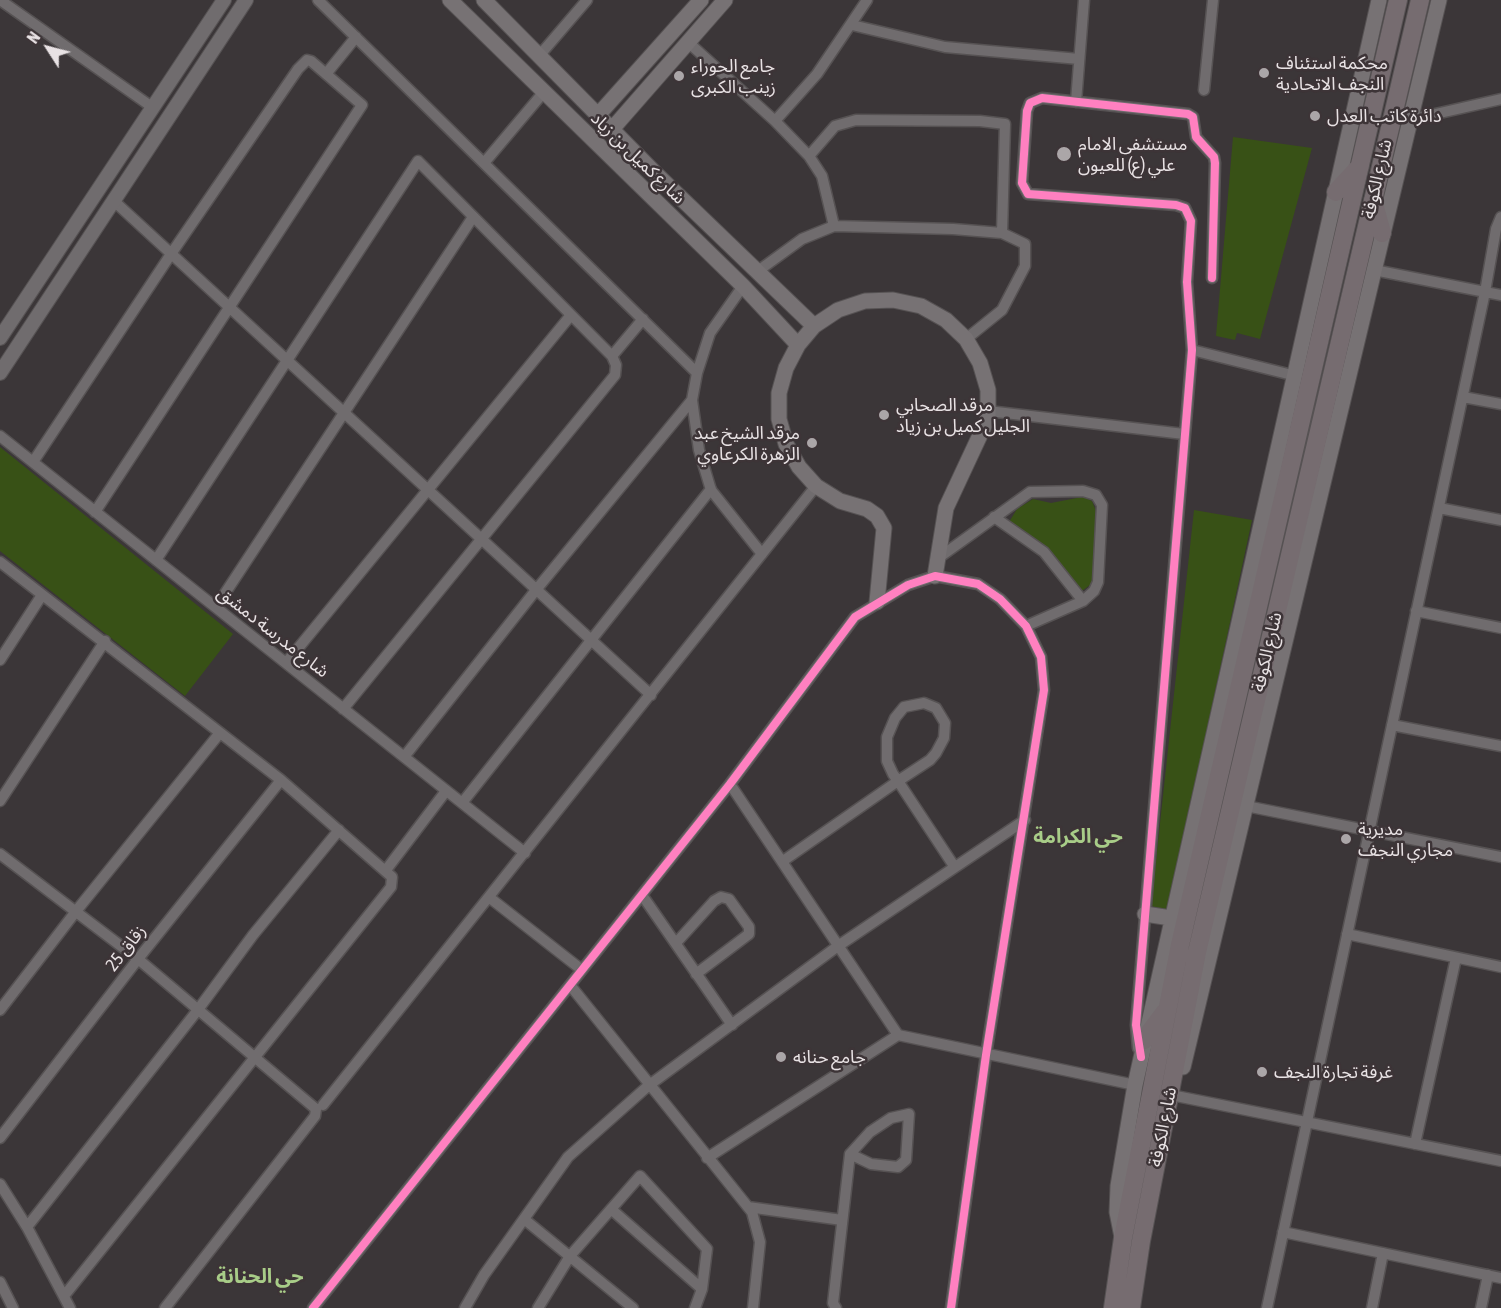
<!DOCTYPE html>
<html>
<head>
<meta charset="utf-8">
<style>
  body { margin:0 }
  #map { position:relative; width:1501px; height:1308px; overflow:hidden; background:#3b3638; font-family:"Asap Condensed",sans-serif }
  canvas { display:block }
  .north { position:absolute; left:18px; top:18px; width:60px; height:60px; -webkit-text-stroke:4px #3d3437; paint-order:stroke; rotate:306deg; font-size:16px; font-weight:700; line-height:24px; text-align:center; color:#e8e2e4 }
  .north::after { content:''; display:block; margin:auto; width:21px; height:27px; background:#e8e2e4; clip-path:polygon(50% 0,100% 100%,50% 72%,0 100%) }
</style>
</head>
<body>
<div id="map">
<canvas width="1501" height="1308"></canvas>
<div class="north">N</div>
</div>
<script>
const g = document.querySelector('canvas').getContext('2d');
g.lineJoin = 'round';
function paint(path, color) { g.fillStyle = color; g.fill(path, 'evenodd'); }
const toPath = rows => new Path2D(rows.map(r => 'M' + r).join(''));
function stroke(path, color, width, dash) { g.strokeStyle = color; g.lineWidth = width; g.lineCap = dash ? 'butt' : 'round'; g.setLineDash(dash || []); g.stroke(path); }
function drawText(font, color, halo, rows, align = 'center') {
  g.font = font + ' "Asap Condensed","Noto Sans Arabic",sans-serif'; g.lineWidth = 5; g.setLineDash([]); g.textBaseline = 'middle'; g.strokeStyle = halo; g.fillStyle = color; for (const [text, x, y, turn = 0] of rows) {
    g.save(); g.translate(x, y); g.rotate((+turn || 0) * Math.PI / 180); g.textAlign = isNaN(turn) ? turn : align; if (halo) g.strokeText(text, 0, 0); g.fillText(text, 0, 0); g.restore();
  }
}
paint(toPath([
  [1233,137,1312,148,1260,339,1237,333,1235,340,1216,336],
  [0,447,233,634,185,696,0,551],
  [1082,497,1092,501,1096,511,1094,582,1082,591,1044,546,1009,522,1017,509,1033,499,1051,503],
  [1194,510,1252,520,1168,911,1151,906]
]), '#385116');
const minor = toPath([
  [0,0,152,107],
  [318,0,697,373],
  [852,25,945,47,1079,59],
  [689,43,775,121,809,156,822,176,834,226],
  [539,56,587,0],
  [326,74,356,37],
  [1204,90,1213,0],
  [1076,102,1084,0],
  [1409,120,1501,99],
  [775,121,817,74,867,0],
  [809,156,835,126,856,120,980,121,1005,124,1002,233],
  [484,163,543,93],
  [115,202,651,695],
  [1374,270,1501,295],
  [758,271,802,239,834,226,953,229,1002,233,1025,244,1025,266,1002,310,966,339],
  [743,286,710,333,697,373,692,400,699,450,711,490,762,554],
  [1192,350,1296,376],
  [612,356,643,319],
  [1463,397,1501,404],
  [988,411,1184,434],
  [0,436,525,853],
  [33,462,171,254,298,69,307,60,311,61,362,105,95,512],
  [1439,508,1501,520],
  [994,517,1044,552,1083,601],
  [937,559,1030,492,1083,491,1096,495,1102,505,1098,582,1094,591,1083,601,1026,626],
  [156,560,418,161,612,356,616,365,615,375,343,709],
  [0,562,281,780,392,877,391,887,64,1296],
  [216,607,473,217],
  [1416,611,1501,628],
  [0,660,42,595],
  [286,663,571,315],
  [1392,725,1501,746],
  [404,757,536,590,692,400],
  [730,784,898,1035,1135,1085],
  [0,801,105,641],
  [462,803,711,489],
  [1246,806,1501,857],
  [0,854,138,959,316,1109,315,1116,165,1308],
  [783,861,898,781,930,760,936,753,944,738,945,723,936,708,924,703,904,707,895,718,887,737,887,761,893,774,898,781,954,866],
  [386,870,446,791],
  [642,895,732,1025],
  [490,898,582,970],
  [1347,934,1501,967],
  [676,943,714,901,721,897,729,899,749,927,749,934,696,974],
  [570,985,752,1212,760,1242,753,1308],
  [0,1010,77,910,219,734],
  [1138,1048,1136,1025,1192,350,1187,282,1191,221,1185,208,1176,205,1028,194,1022,183,1027,111,1030,103,1042,98,1188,114,1193,117,1196,137,1214,157,1215,163,1212,278],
  [1176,1096,1501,1161],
  [323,1105,816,486],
  [0,1138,138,959,281,780],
  [1415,1144,1456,958],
  [707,1158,898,1035],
  [0,1184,27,1227,70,1308],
  [748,1207,842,1220],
  [611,1209,702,1289],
  [524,1219,633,1308],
  [27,1227,197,1011,253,935,339,830],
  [1283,1232,1501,1278],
  [0,1282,13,1308],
  [313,1308,730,784,855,617,908,585,935,576,978,584,1000,599,1026,626,1041,657,1044,690,986,1055,951,1308],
  [465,1308,484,1275,568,1157,648,1086,838,946,1025,820],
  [538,1308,570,1256,640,1176,707,1249,702,1289,695,1308],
  [836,1308,833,1303,850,1154,870,1132,891,1118,909,1114,906,1160,898,1167,871,1164,850,1154],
  [1267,1308,1485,292,1496,229,1501,217],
  [1372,1308,1383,1253],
  [1481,1308,1488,1275]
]);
const tertiary = toPath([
  [0,338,224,0],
  [0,373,246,0]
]);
const secondary = toPath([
  [450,0,743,286,798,345],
  [484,0,656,174,814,326],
  [599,114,701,0],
  [613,128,725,0],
  [877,602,884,528,877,516,867,509,840,501,816,486,799,467,786,444,779,419,779,393,786,368,798,345,814,326,838,310,865,301,893,300,921,306,946,320,966,339,980,363,988,390,988,418,946,508,935,576],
  [1145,914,1171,918],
  [1183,1067,1439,0],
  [1122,1237,1117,1212,1118,1186,1135,1085,1379,0]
]);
const trunk = toPath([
  [1336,192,1360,166],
  [1373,200,1382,233],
  [1144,1040,1165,1012],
  [1113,1308,1123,1238,1180,945,1398,0],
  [1131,1308,1141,1241,1197,952,1420,0]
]);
stroke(minor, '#565253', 13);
stroke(tertiary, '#565253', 16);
stroke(secondary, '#565253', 17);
stroke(trunk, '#565253', 20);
stroke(minor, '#706c6e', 10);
stroke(tertiary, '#706c6e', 14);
stroke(secondary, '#777274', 15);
stroke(trunk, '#766c70', 18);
stroke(toPath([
  [1141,1057,1136,1025,1192,350,1187,282,1191,221,1185,208,1176,205,1028,194,1022,183,1027,111,1030,103,1042,98,1188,114,1193,117,1196,137,1214,157,1215,163,1212,278],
  [313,1308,730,784,855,617,908,585,935,576,978,584,1000,599,1026,626,1041,657,1044,690,986,1055,951,1308]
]), '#ff80c0', 8);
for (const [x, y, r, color] of [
  [1264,73,6,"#aba6a8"],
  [679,76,6,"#aba6a8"],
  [1315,116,6,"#aba6a8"],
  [1064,154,8,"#aba6a8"],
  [884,415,6,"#aba6a8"],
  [812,443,6,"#aba6a8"],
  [1346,839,6,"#aba6a8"],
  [781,1057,6,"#aba6a8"],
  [1262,1072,6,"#aba6a8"]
]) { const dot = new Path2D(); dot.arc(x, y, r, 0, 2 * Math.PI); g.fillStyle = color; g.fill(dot); stroke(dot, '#3d3437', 2); }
drawText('18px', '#e8e2e4', '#3d3437', [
  ["محكمة استئناف",1276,63],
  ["النجف الاتحادية",1276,84],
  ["جامع الحوراء",691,66],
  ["زينب الكبرى",691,87],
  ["دائرة كاتب العدل",1327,116],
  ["مستشفى الامام",1078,144],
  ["علي (ع) للعيون",1078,165],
  ["مرقد الصحابي",896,405],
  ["الجليل كميل بن زياد",896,426],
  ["مرقد الشيخ عبد",800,433,"right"],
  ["الزهرة الكرعاوي",800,454,"right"],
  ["مديرية",1358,829],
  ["مجاري النجف",1358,850],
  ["جامع حنانه",793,1057],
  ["غرفة تجارة النجف",1274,1072]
], 'left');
drawText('18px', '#e8e2e4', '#3d3437', [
  ["شارع كميل بن زياد",638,158,44],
  ["شارع الكوفة",1377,179,-77],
  ["شارع مدرسة دمشق",273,632,38],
  ["شارع الكوفة",1267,652,-77],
  ["زقاق 25",126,948,-52],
  ["شارع الكوفة",1163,1127,-79]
]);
drawText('bold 20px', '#a8cd88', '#3d3437', [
  ["حي الكرامة",1078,837],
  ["حي الحنانة",260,1277]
]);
</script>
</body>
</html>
